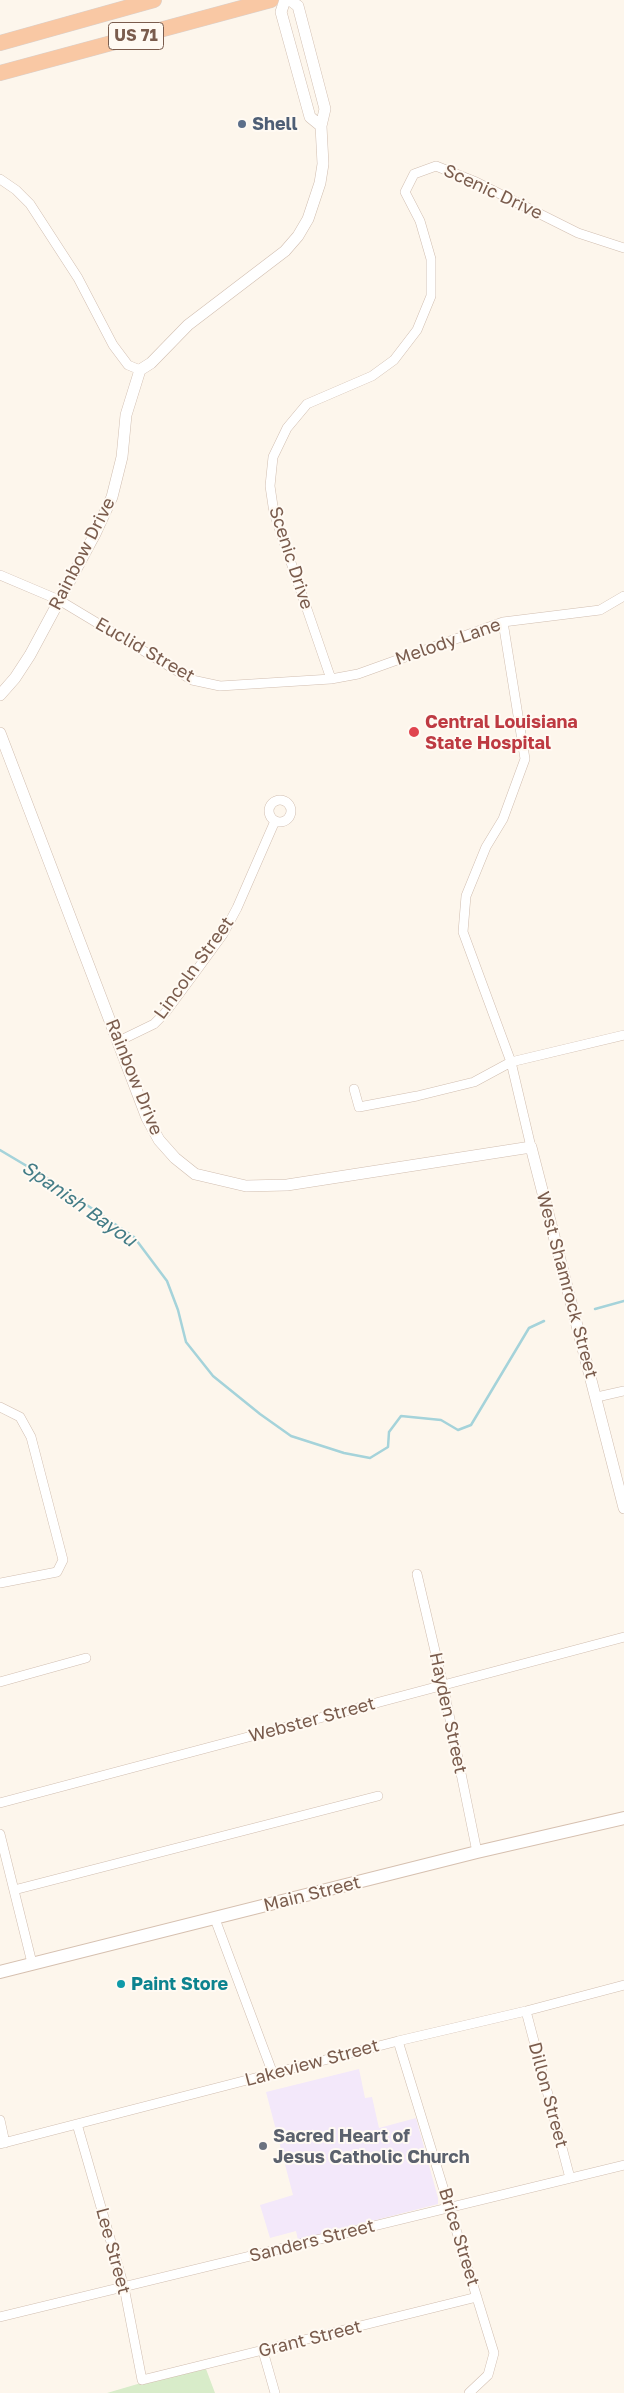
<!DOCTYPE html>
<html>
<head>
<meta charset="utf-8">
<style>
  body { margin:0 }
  canvas { display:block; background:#fdf6ec }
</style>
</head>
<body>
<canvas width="624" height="2393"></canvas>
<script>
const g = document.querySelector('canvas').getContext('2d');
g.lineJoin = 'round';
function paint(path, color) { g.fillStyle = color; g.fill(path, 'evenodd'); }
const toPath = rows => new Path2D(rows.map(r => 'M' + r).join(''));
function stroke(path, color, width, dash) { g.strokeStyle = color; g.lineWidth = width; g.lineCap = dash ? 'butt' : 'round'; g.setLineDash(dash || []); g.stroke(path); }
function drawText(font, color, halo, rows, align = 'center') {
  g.font = font + ' "Golos Text",sans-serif'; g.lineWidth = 4; g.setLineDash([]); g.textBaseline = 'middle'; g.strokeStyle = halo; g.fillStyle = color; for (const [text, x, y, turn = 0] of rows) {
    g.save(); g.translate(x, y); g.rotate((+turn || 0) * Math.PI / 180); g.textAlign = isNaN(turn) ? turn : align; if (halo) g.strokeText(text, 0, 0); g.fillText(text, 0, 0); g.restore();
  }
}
paint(toPath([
  [359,2069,365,2098,372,2097,379,2128,416,2118,438,2198,438,2204,298,2240,296,2231,270,2238,260,2205,293,2195,266,2092]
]), '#f3e8fa');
paint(toPath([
  [206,2369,215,2393,107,2393,141,2383]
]), '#d8ecc9');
stroke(toPath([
  [0,1150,47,1178,134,1237,167,1281,178,1310,186,1342,213,1376,260,1414,291,1436,344,1453,370,1458,388,1447,389,1432,401,1416,441,1420,458,1430,471,1425,529,1328,544,1321],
  [595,1309,624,1301]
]), '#a5d3da', 2.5);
const minor = toPath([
  [0,179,16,190,30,204,78,278,113,345,128,365,140,370],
  [0,575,59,600,192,680,220,686,331,679,358,674,503,622,600,610,624,596],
  [503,622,525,759,503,819,486,847,466,896,463,932,511,1062,531,1147],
  [331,679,274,513,270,486,273,457,287,428,307,404,372,376,394,360,417,330,431,296,431,259,420,221,405,192,414,174,436,166,476,182,578,233,624,248],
  '269 811a11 11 0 1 1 22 0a11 11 0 1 1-22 0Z',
  [119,1041,154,1024,165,1013,199,967,223,934,237,908,275,821],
  [354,1089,359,1107,417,1096,474,1082,511,1062,624,1035],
  [597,1397,624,1391],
  [0,1407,20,1417,31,1437,63,1560,57,1572,0,1583],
  [417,1574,443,1685,477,1852],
  [0,1682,86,1658],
  [0,1803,624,1637],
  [0,1834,32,1963],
  [14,1890,378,1796],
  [215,1919,273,2074],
  [526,2011,570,2178],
  [398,2041,494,2353,488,2375,469,2393],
  [0,2120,5,2143],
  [77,2124,124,2287,142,2380,477,2297],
  [0,2144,398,2041,526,2011,624,1985],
  [0,2317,624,2165],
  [263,2351,275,2393]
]);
const tertiary = toPath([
  [285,0,281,12,310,117,321,126],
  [0,695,15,678,30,655,95,534,112,497,122,457,126,415,140,370,151,363,188,325,285,251,298,236,308,219,320,183,323,164,321,126,325,109,298,6,290,0],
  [0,733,147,1118,159,1140,175,1158,195,1174,246,1186,287,1185,531,1147,624,1508]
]);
const secondary = toPath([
  [0,1972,477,1852,624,1818]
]);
const trunk = toPath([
  [0,43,154,0],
  [0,73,271,0]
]);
stroke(minor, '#d1beb0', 10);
stroke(tertiary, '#d1beb0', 12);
stroke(secondary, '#d6c0b0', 14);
stroke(trunk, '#dad1cd', 16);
stroke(minor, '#fff', 9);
stroke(tertiary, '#fff', 11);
stroke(secondary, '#fff', 12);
stroke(trunk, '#f9c8a4', 15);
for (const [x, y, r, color] of [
  [242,124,5,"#5c6f8a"],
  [414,732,6,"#e0444e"],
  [121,1984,5,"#0f9aa8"],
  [263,2146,5,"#6b7280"]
]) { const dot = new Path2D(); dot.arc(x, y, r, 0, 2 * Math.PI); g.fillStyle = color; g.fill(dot); stroke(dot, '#fffaf3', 2); }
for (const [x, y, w] of [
  [136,36,55]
]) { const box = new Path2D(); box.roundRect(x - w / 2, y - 13.5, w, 27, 4); g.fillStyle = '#fffaf3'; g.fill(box); stroke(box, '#7a5c4d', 1); }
drawText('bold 16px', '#7a5c4d', null, [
  ["US 71",136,36]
]);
drawText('bold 18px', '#4e5e75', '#fffaf3', [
  ["Shell",252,124]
], 'left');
drawText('18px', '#7a5c4d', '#fffaf3', [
  ["Scenic Drive",493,192,25],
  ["Rainbow Drive",82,554,-63],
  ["Scenic Drive",291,558,72],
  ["Melody Lane",448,642,-19],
  ["Euclid Street",145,650,30],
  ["Lincoln Street",194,968,-54],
  ["Rainbow Drive",134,1077,68],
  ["West Shamrock Street",567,1285,75],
  ["Hayden Street",448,1713,78],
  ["Webster Street",312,1720,-15],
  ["Main Street",312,1894,-14],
  ["Lakeview Street",312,2063,-15],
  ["Dillon Street",548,2095,75],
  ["Brice Street",459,2237,73],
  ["Sanders Street",312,2241,-14],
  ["Lee Street",113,2251,75],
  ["Grant Street",310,2339,-14]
]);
drawText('bold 18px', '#be3a42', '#fffaf3', [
  ["Central Louisiana",425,722],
  ["State Hospital",425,743]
], 'left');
drawText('bold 18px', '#0d838f', '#fffaf3', [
  ["Paint Store",131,1984]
], 'left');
drawText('bold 18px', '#5b616d', '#fffaf3', [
  ["Sacred Heart of",273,2136],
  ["Jesus Catholic Church",273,2157]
], 'left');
drawText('italic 19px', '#437c86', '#fffaf3', [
  ["Spanish Bayou",79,1204,35]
]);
</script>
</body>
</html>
